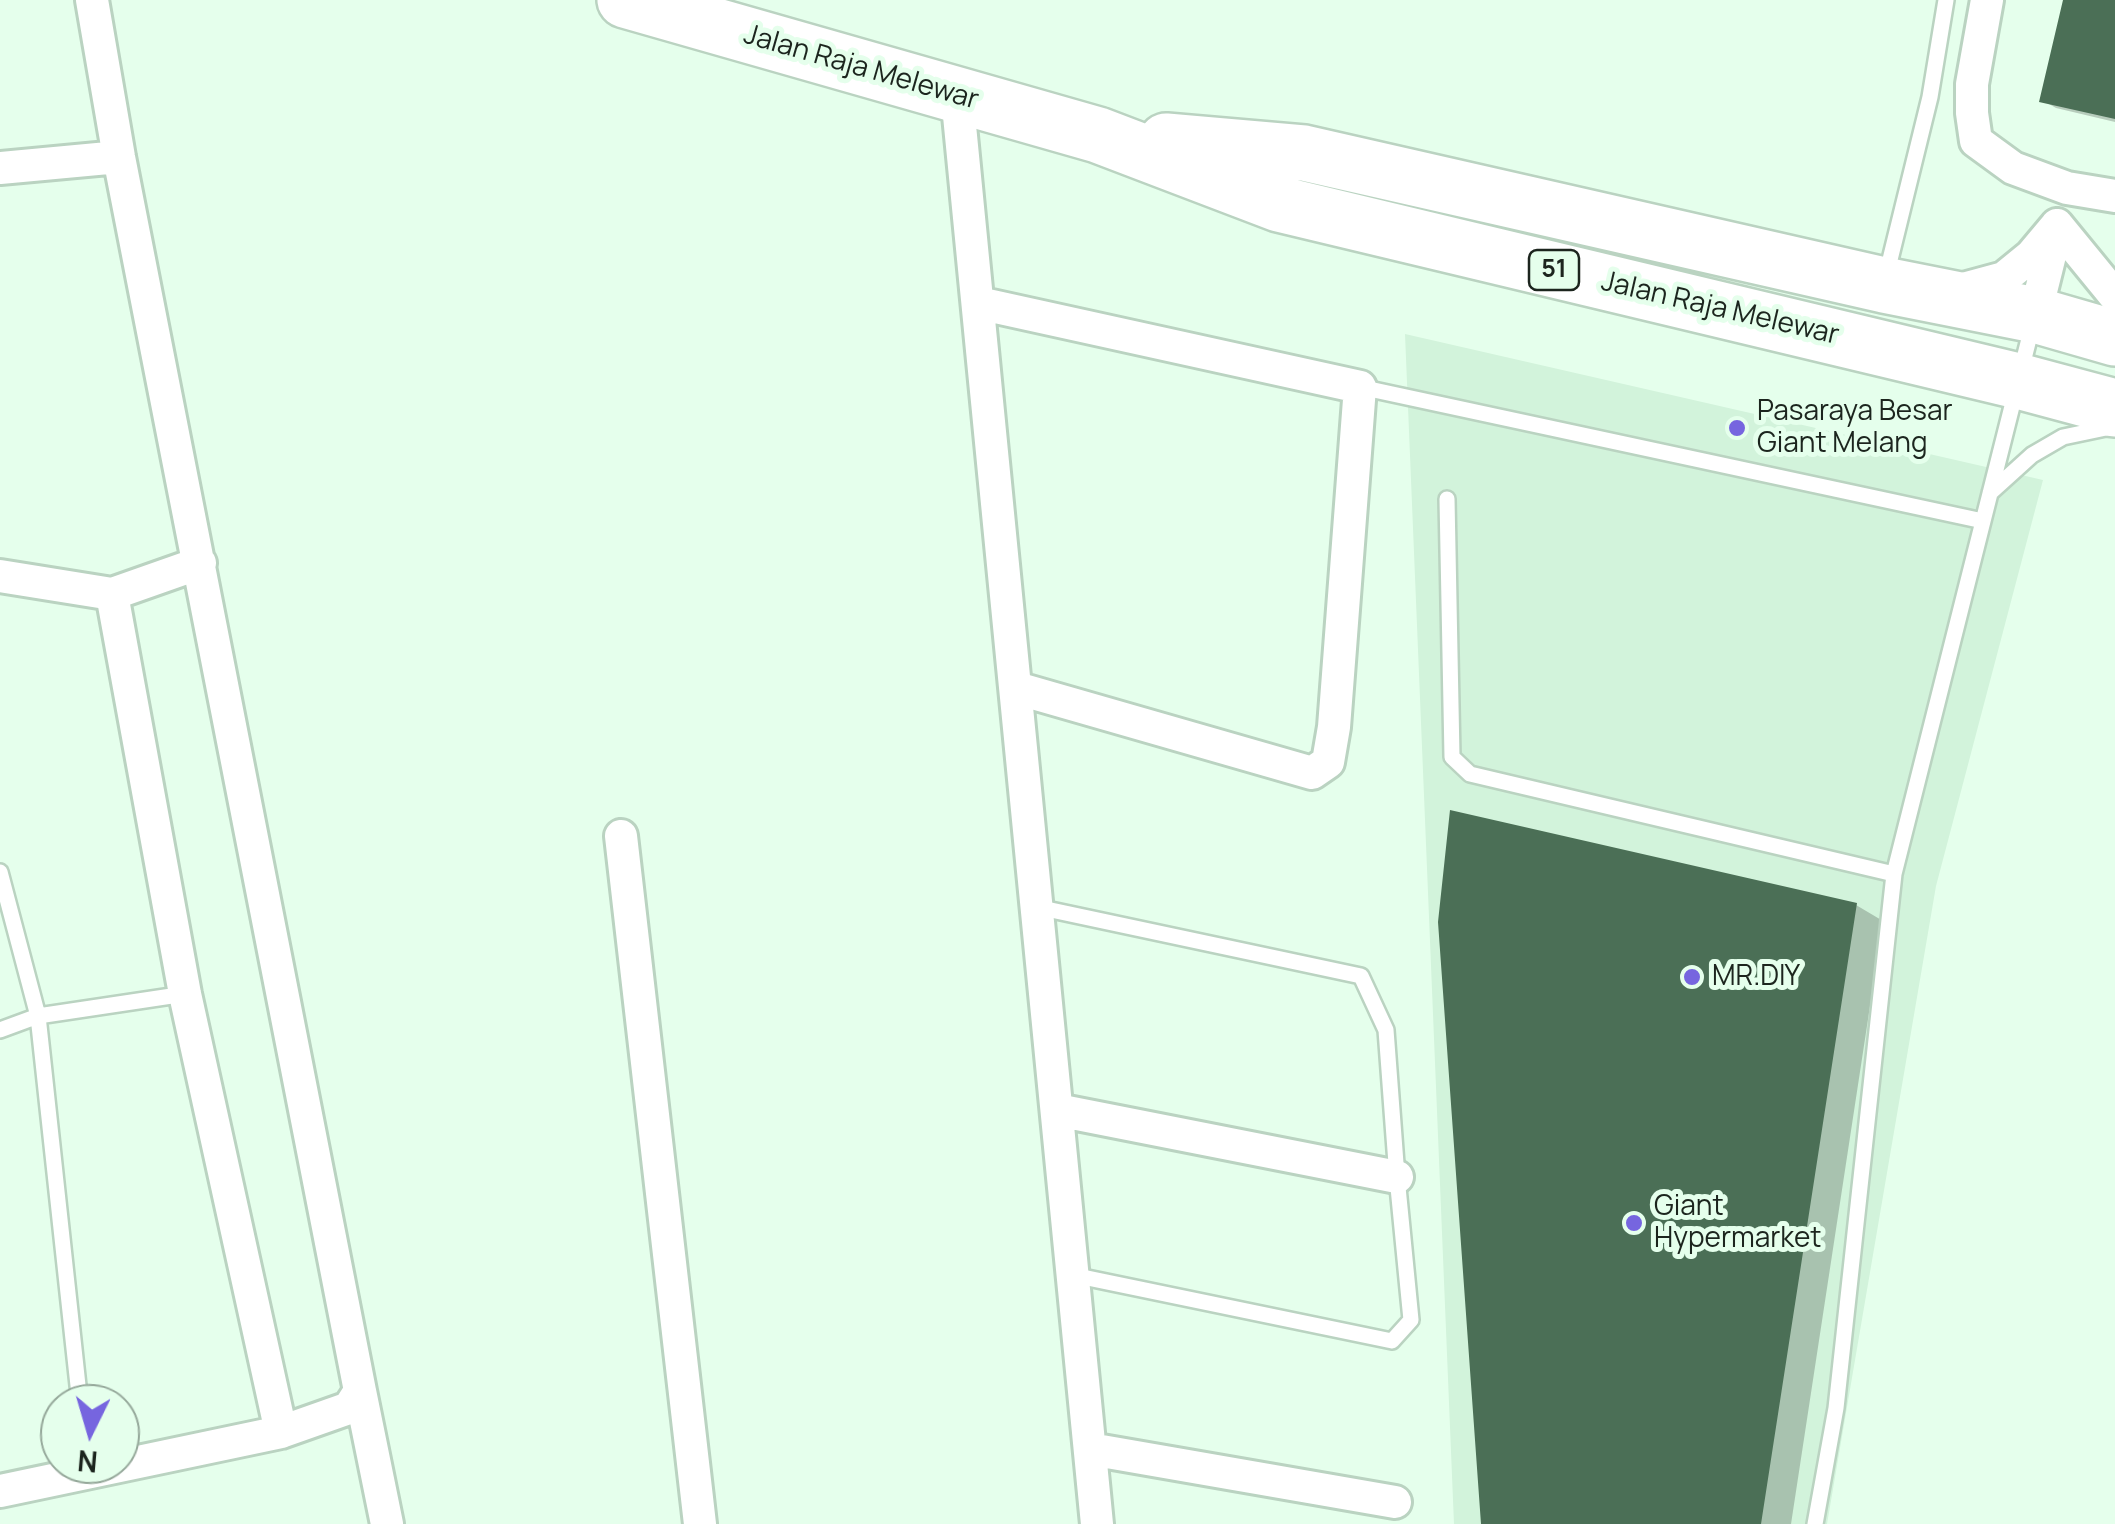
<!DOCTYPE html>
<html>
<head>
<meta charset="utf-8">
<style>
  body { margin:0 }
  #map { position:relative; width:2115px; height:1524px; overflow:hidden; background:#e5ffec; font-family:Manrope,sans-serif }
  canvas { display:block }
  .north { position:absolute; left:40px; top:1384px; width:100px; height:100px; box-sizing:border-box; background:#e5ffec; border:2px solid #95a89a; border-radius:50%; rotate:185deg; font-size:28px; font-weight:700; line-height:40px; text-align:center; color:#1c251e }
  .north::after { content:''; display:block; margin:auto; width:35px; height:45px; background:#7665df; clip-path:polygon(50% 0,100% 100%,50% 72%,0 100%) }
</style>
</head>
<body>
<div id="map">
<canvas width="2115" height="1524"></canvas>
<div class="north">N</div>
</div>
<script>
const g = document.querySelector('canvas').getContext('2d');
g.lineJoin = 'round';
function paint(path, color) { g.fillStyle = color; g.fill(path, 'evenodd'); }
const toPath = rows => new Path2D(rows.map(r => 'M' + r).join(''));
function stroke(path, color, width, dash) { g.strokeStyle = color; g.lineWidth = width; g.lineCap = dash ? 'butt' : 'round'; g.setLineDash(dash || []); g.stroke(path); }
function drawText(font, color, halo, rows, align = 'center') {
  g.font = font + ' Manrope,sans-serif'; g.lineWidth = 10; g.setLineDash([]); g.textBaseline = 'middle'; g.strokeStyle = halo; g.fillStyle = color; for (const [text, x, y, turn = 0] of rows) {
    g.save(); g.translate(x, y); g.rotate((+turn || 0) * Math.PI / 180); g.textAlign = isNaN(turn) ? turn : align; if (halo) g.strokeText(text, 0, 0); g.fillText(text, 0, 0); g.restore();
  }
}
paint(toPath([
  [1405,334,2043,480,1936,886,1827,1524,1454,1524]
]), '#d2f3db');
paint(toPath([
  [2065,0,2115,0,2115,122,2056,108,2042,100],
  [1856,905,1883,921,1791,1524,1483,1524]
]), '#0003');
paint(toPath([
  [2063,0,2115,0,2115,119,2039,102],
  [1450,810,1857,903,1761,1524,1481,1524,1438,922]
]), '#4b6f56');
const service = toPath([
  [1886,276,1930,97,1946,0],
  [1360,387,1983,521],
  [1990,493,2032,455,2063,437,2106,428,2115,429],
  [1447,499,1452,757,1470,774,1894,874],
  [0,872,38,1016,80,1404],
  [1037,907,1361,976,1386,1030,1397,1177,1411,1320,1392,1341,1073,1275],
  [0,1030,38,1016,185,994],
  [1815,1524,1836,1408,1894,874,2033,323]
]);
const minor = toPath([
  [1987,0,1972,84,1972,113,1976,141,2013,168,2067,188,2115,196],
  [957,95,1097,1524],
  [0,168,119,157],
  [2057,225,2115,296],
  [1956,291,2004,278,2031,256,2057,225],
  [978,303,1360,387,1334,727,1328,762,1312,773,1016,688],
  [2035,315,2056,231],
  [0,576,112,594,200,563],
  [112,594,185,994,281,1432],
  [621,836,700,1524],
  [1057,1110,1397,1177],
  [360,1391,387,1524],
  [1090,1449,1395,1502],
  [0,1491,281,1432,349,1408,360,1391,119,157,92,0]
]);
const trunk = toPath([
  [625,0,1098,135,1279,204,2018,381,2115,407],
  [1166,141,1304,153,1884,285,2035,315,2115,338]
]);
stroke(service, '#bad3c1', 20);
stroke(minor, '#bad3c1', 38);
stroke(trunk, '#bad3c1', 60);
stroke(service, '#fff', 15);
stroke(minor, '#fff', 32);
stroke(trunk, '#fff', 55);
for (const [x, y, r, color] of [
  [1737,428,10,"#7665df"],
  [1692,977,10,"#7665df"],
  [1634,1223,10,"#7665df"]
]) { const dot = new Path2D(); dot.arc(x, y, r, 0, 2 * Math.PI); g.fillStyle = color; g.fill(dot); stroke(dot, '#e5ffec', 4); }
for (const [x, y, w] of [
  [1554,270,50]
]) { const box = new Path2D(); box.roundRect(x - w / 2, y - 20, w, 40, 8); g.fillStyle = '#e5ffec'; g.fill(box); stroke(box, '#1c251e', 2.5); }
drawText('bold 25px', '#1c251e', null, [
  ["51",1554,270]
]);
drawText('28px', '#1c251e', '#e5ffec', [
  ["Jalan Raja Melewar",861,68,16],
  ["Jalan Raja Melewar",1720,309,13]
]);
drawText('28px', '#1c251e', '#e5ffec', [
  ["Pasaraya Besar",1757,412],
  ["Giant Melang",1757,444],
  ["MR.DIY",1712,977],
  ["Giant",1654,1207],
  ["Hypermarket",1654,1239]
], 'left');
</script>
</body>
</html>
